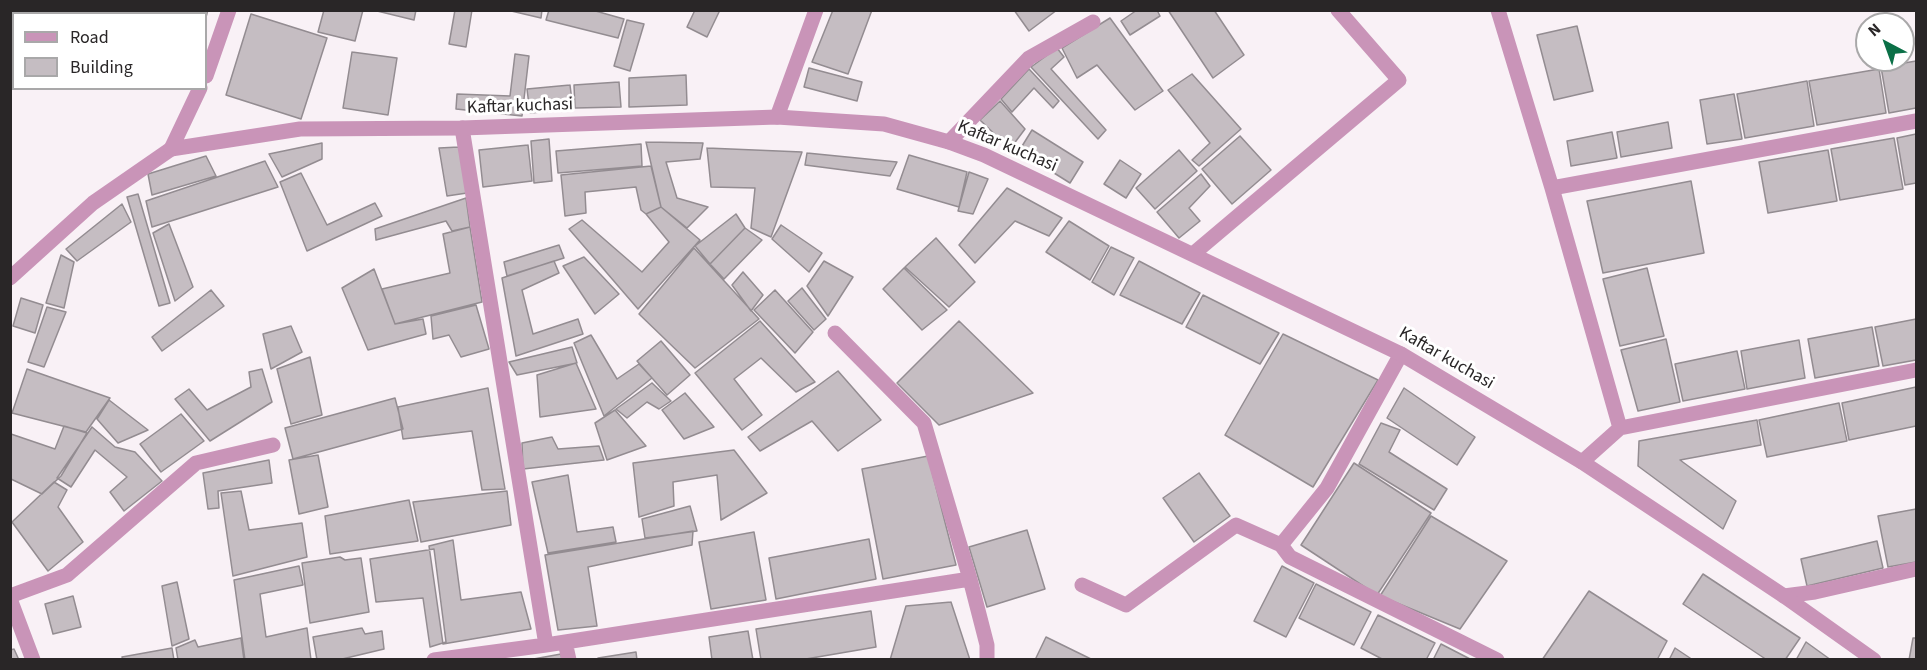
<!DOCTYPE html>
<html>
<head>
<meta charset="utf-8">
<style>
  body { margin:0 }
  #map { position:relative; width:1927px; height:670px; overflow:hidden; background:#f9f1f6; font-family:"Source Sans 3",sans-serif }
  canvas { display:block }
  .frame { position:absolute; inset:0; border:12px solid #292627; pointer-events:none }
  .legend { position:absolute; left:12px; top:12px; width:195px; height:78px; box-sizing:border-box; background:#fff; border:2px solid #a9a8a9; margin:0; padding:8px 10px; list-style:none; font-size:18px; color:#292627 }
  .legend li { display:flex; align-items:center; gap:12px; height:30px }
  .legend b { width:30px; border:2px solid #a9a8a9 }
  .north { position:absolute; left:1855px; top:12px; width:60px; height:60px; box-sizing:border-box; background:#fff; border:2px solid #a9a8a9; border-radius:50%; rotate:319deg; font-size:16px; font-weight:700; line-height:24px; text-align:center; color:#292627 }
  .north::after { content:''; display:block; margin:auto; width:21px; height:27px; background:#0b7047; clip-path:polygon(50% 0,100% 100%,50% 72%,0 100%) }
</style>
</head>
<body>
<div id="map">
<canvas width="1927" height="670"></canvas>
<div class="frame"></div>
<ul class="legend">
<li><b style="height:8px;background:#c994b8"></b>Road</li>
<li><b style="height:16px;background:#c5bdc2"></b>Building</li>
</ul>
<div class="north">N</div>
</div>
<script>
const g = document.querySelector('canvas').getContext('2d');
g.lineJoin = 'round';
function paint(path, color) { g.fillStyle = color; g.fill(path, 'evenodd'); }
const toPath = rows => new Path2D(rows.map(r => 'M' + r).join(''));
function stroke(path, color, width, dash) { g.strokeStyle = color; g.lineWidth = width; g.lineCap = dash ? 'butt' : 'round'; g.setLineDash(dash || []); g.stroke(path); }
function drawText(font, color, halo, rows, align = 'center') {
  g.font = font + ' "Source Sans 3",sans-serif'; g.lineWidth = 6; g.setLineDash([]); g.textBaseline = 'middle'; g.strokeStyle = halo; g.fillStyle = color; for (const [text, x, y, turn = 0] of rows) {
    g.save(); g.translate(x, y); g.rotate((+turn || 0) * Math.PI / 180); g.textAlign = isNaN(turn) ? turn : align; if (halo) g.strokeText(text, 0, 0); g.fillText(text, 0, 0); g.restore();
  }
}
const building = toPath([
  [160,10,208,10,206,17,206,14,160,14,160,10],
  [324,10,363,10,355,41,318,32,324,10],
  [373,10,416,10,414,20,373,10],
  [455,10,472,10,466,47,449,44,455,10],
  [507,10,542,10,541,18,507,10],
  [549,10,592,10,624,19,618,38,546,20,549,10],
  [695,10,720,10,707,37,687,27,695,10],
  [833,10,872,10,848,74,812,62,833,10],
  [1014,10,1057,10,1029,31,1014,10],
  [1137,10,1157,10,1160,16,1130,35,1121,21,1137,10],
  [1168,10,1214,10,1244,55,1213,78,1168,10],
  [251,14,327,38,301,119,226,95,251,14],
  [1110,18,1163,91,1135,110,1097,65,1077,78,1062,48,1110,18],
  [627,20,644,24,630,71,614,66,627,20],
  [1577,26,1593,91,1554,100,1537,35,1577,26],
  [1057,48,1064,57,1051,69,1106,130,1098,139,1031,67,1057,48],
  [352,52,397,58,388,115,343,108,352,52],
  [515,54,529,56,522,116,456,109,457,94,510,96,515,54],
  [1916,61,1916,108,1889,113,1881,67,1916,61],
  [809,68,862,82,857,101,804,87,809,68],
  [1029,69,1059,101,1053,108,1034,88,1012,112,1001,99,1029,69],
  [1879,69,1886,113,1817,125,1809,81,1879,69],
  [1192,74,1241,129,1199,166,1192,160,1210,143,1168,90,1192,74],
  [686,75,687,105,629,107,629,78,686,75],
  [1807,81,1814,126,1745,138,1737,94,1807,81],
  [619,82,621,107,575,108,574,85,619,82],
  [570,85,573,109,530,113,527,89,570,85],
  [1734,94,1742,139,1707,144,1700,100,1734,94],
  [1000,101,1025,129,1010,149,980,120,1000,101],
  [1668,122,1672,148,1621,157,1617,132,1668,122],
  [1032,130,1083,162,1070,183,1019,151,1032,130],
  [1612,132,1617,158,1571,166,1567,141,1612,132],
  [1916,134,1916,183,1905,185,1897,138,1916,134],
  [1240,136,1271,170,1232,204,1202,169,1240,136],
  [1894,138,1903,189,1840,200,1831,149,1894,138],
  [549,139,552,181,534,183,531,141,549,139],
  [646,142,703,143,700,159,666,162,677,198,708,207,687,228,661,207,646,142],
  [322,143,322,159,282,177,269,154,322,143],
  [641,144,642,166,558,173,556,151,641,144],
  [528,145,532,181,483,187,479,150,528,145],
  [459,147,467,193,447,196,439,148,459,147],
  [707,148,802,152,771,237,751,228,755,188,711,187,707,148],
  [1179,150,1197,171,1155,209,1136,188,1179,150],
  [1828,150,1837,201,1768,213,1759,162,1828,150],
  [807,153,897,162,890,176,805,165,807,153],
  [909,155,967,172,959,207,897,189,909,155],
  [206,156,216,176,152,195,148,174,206,156],
  [1120,160,1141,174,1126,198,1104,184,1120,160],
  [265,161,278,187,152,227,146,201,265,161],
  [651,166,661,207,646,214,641,210,636,187,585,192,586,213,565,216,561,175,651,166],
  [969,172,988,179,973,214,958,211,969,172],
  [301,173,327,225,375,203,382,216,307,251,280,182,301,173],
  [1201,174,1210,186,1189,208,1200,221,1179,238,1157,212,1201,174],
  [1691,181,1704,253,1603,273,1587,201,1691,181],
  [1007,188,1062,218,1049,236,1015,221,975,263,959,245,1007,188],
  [138,194,170,303,159,306,127,197,138,194],
  [466,198,470,227,452,231,446,221,376,240,375,229,466,198],
  [122,204,131,222,77,261,66,249,122,204],
  [661,207,700,240,638,309,569,229,582,220,642,272,669,242,646,214,661,207],
  [736,214,745,228,710,264,695,246,736,214],
  [1069,221,1109,246,1090,280,1046,252,1069,221],
  [169,224,193,287,175,301,153,233,169,224],
  [781,225,822,253,809,272,772,239,781,225],
  [470,227,482,302,395,324,382,289,450,273,443,234,470,227],
  [745,228,762,240,724,279,710,264,745,228],
  [936,238,975,282,949,307,905,267,936,238],
  [559,245,564,258,507,276,504,262,559,245],
  [1111,247,1134,258,1114,295,1092,282,1111,247],
  [694,248,759,319,695,368,639,314,694,248],
  [61,255,74,262,64,308,46,303,61,255],
  [584,257,619,294,595,314,563,266,584,257],
  [554,261,559,273,522,290,533,334,578,319,583,334,516,356,502,278,554,261],
  [824,261,853,277,828,316,807,286,824,261],
  [1139,261,1200,293,1182,324,1120,295,1139,261],
  [904,268,947,310,922,330,883,289,904,268],
  [1647,268,1664,336,1620,346,1603,279,1647,268],
  [374,269,395,324,423,319,426,334,368,350,342,288,374,269],
  [743,272,763,295,751,311,732,285,743,272],
  [802,288,826,319,814,330,788,301,802,288],
  [211,290,224,306,162,351,152,337,211,290],
  [775,290,813,332,795,353,754,310,775,290],
  [1203,295,1279,333,1260,364,1186,327,1203,295],
  [21,298,43,305,35,333,13,326,21,298],
  [476,305,489,349,461,357,449,335,433,339,431,316,476,305],
  [47,307,66,312,44,367,28,362,47,307],
  [1916,319,1916,360,1883,366,1875,327,1916,319],
  [760,321,815,382,796,392,761,358,734,379,762,415,742,430,695,373,760,321],
  [959,321,1033,393,939,425,897,383,959,321],
  [291,326,302,352,271,369,263,334,291,326],
  [1872,327,1879,366,1815,378,1808,339,1872,327],
  [1283,334,1378,380,1313,487,1225,435,1283,334],
  [591,335,617,379,639,364,652,378,604,416,574,343,591,335],
  [1666,339,1680,402,1638,411,1621,350,1666,339],
  [1799,340,1805,378,1747,389,1741,351,1799,340],
  [661,341,690,375,667,395,637,361,661,341],
  [572,347,577,363,517,375,509,362,572,347],
  [1737,351,1745,389,1683,401,1675,364,1737,351],
  [310,357,322,415,291,424,277,369,310,357],
  [576,363,596,409,540,417,537,375,576,363],
  [27,369,110,398,86,432,12,413,27,369],
  [262,369,272,402,210,441,175,399,189,389,207,410,251,387,249,372,262,369],
  [838,371,881,420,838,451,812,421,760,451,748,437,838,371],
  [652,383,671,401,659,409,647,402,627,418,616,409,652,383],
  [1916,387,1916,426,1849,440,1842,403,1916,387],
  [488,388,505,489,482,490,472,431,403,439,398,407,488,388],
  [1404,388,1475,437,1457,465,1387,418,1404,388],
  [685,393,714,427,684,439,662,410,685,393],
  [395,398,403,429,293,459,285,428,395,398],
  [109,400,148,430,118,443,97,419,109,400],
  [1839,403,1847,441,1767,457,1759,420,1839,403],
  [615,410,646,446,607,460,595,423,615,410],
  [181,414,204,441,161,472,140,444,181,414],
  [1757,420,1761,445,1680,460,1736,501,1723,529,1638,466,1639,441,1757,420],
  [1381,423,1400,430,1389,452,1447,489,1434,510,1359,464,1381,423],
  [64,426,87,433,61,476,42,494,11,479,11,434,55,449,64,426],
  [92,427,115,447,135,452,162,481,124,511,110,492,127,477,95,450,71,487,57,478,92,427],
  [552,437,558,449,599,446,604,460,523,469,522,443,552,437],
  [734,450,767,493,721,520,717,475,673,482,674,506,639,517,633,463,734,450],
  [318,455,328,507,299,514,289,460,318,455],
  [928,456,956,565,883,579,862,469,928,456],
  [269,460,272,483,218,491,219,508,208,509,203,473,269,460],
  [1354,463,1431,513,1377,595,1301,545,1354,463],
  [1199,473,1230,516,1194,542,1163,498,1199,473],
  [568,475,577,532,613,527,616,542,548,553,532,482,568,475],
  [54,482,67,490,58,507,83,542,48,571,12,522,54,482],
  [241,491,249,530,302,523,307,557,233,576,221,493,241,491],
  [507,491,511,525,421,542,413,502,507,491],
  [409,500,418,541,330,554,325,516,409,500],
  [690,506,697,531,645,538,642,519,690,506],
  [1916,509,1916,562,1888,567,1878,516,1916,509],
  [1431,516,1507,561,1460,629,1380,596,1431,516],
  [1027,530,1045,589,987,607,969,547,1027,530],
  [693,531,692,545,588,567,597,626,558,630,545,555,693,531],
  [754,532,766,600,711,609,699,542,754,532],
  [869,539,876,579,776,599,769,558,869,539],
  [453,540,461,600,521,592,531,629,443,644,429,546,453,540],
  [1877,541,1883,568,1807,586,1801,559,1877,541],
  [434,549,446,642,430,647,423,598,376,602,370,559,434,549],
  [340,557,345,560,361,558,369,612,310,623,302,563,340,557],
  [299,566,303,585,260,594,266,637,307,628,311,660,245,660,234,580,299,566],
  [1282,566,1314,583,1286,637,1254,621,1282,566],
  [1703,574,1800,638,1785,660,1767,660,1683,604,1703,574],
  [177,582,189,639,172,646,162,586,177,582],
  [1316,584,1371,612,1354,645,1299,618,1316,584],
  [1589,591,1667,641,1657,660,1542,660,1589,591],
  [73,596,81,627,53,634,45,604,73,596],
  [951,602,970,660,890,660,906,606,951,602],
  [871,611,876,647,800,660,761,660,756,629,871,611],
  [1378,615,1435,643,1426,660,1384,660,1361,648,1378,615],
  [362,628,365,634,382,631,384,649,338,660,317,660,313,637,362,628],
  [748,631,753,660,712,660,709,637,748,631],
  [1046,637,1093,660,1035,660,1046,637],
  [241,638,244,660,178,660,176,648,195,640,198,647,241,638],
  [1913,638,1916,638,1916,660,1909,660,1913,638],
  [1806,642,1831,660,1796,660,1806,642],
  [1441,644,1472,660,1433,660,1441,644],
  [172,648,174,660,123,660,122,657,172,648],
  [1675,648,1693,660,1669,660,1675,648],
  [14,649,19,660,10,660,10,650,14,649],
  [636,652,637,660,598,660,598,658,636,652],
  [561,654,562,660,528,660,561,654]
]);
paint(building, '#c5bdc2');
stroke(building, '#938c91', 1.5);
stroke(toPath([
  [1498,10,1552,188,1620,428],
  [777,117,816,10],
  [462,128,546,645],
  [949,142,1029,58,1093,22],
  [1552,188,1916,121],
  [1193,254,1399,80,1338,10],
  [10,278,93,203,171,149],
  [835,333,924,423,970,579],
  [1401,354,1327,488,1281,545,1290,557,1497,660],
  [1582,462,1620,428,1916,370],
  [1082,585,1126,605,1236,525,1281,545],
  [10,596,67,575,196,463,273,445],
  [1784,596,1815,592,1916,569],
  [10,599,33,660],
  [565,642,569,660],
  [434,660,546,645,970,579,987,645,987,660]
]), '#c994b8', 15);
stroke(toPath([
  [206,76,229,10],
  [171,149,300,129,462,128,777,117,884,124,949,142,984,155,1401,354,1582,462,1784,596,1874,660],
  [171,149,200,88]
]), '#c994b8', 15);
drawText('18px', '#292627', '#fff', [
  ["Kaftar kuchasi",520,107,-2],
  ["Kaftar kuchasi",1007,147,23],
  ["Kaftar kuchasi",1446,359,30]
]);
</script>
</body>
</html>
